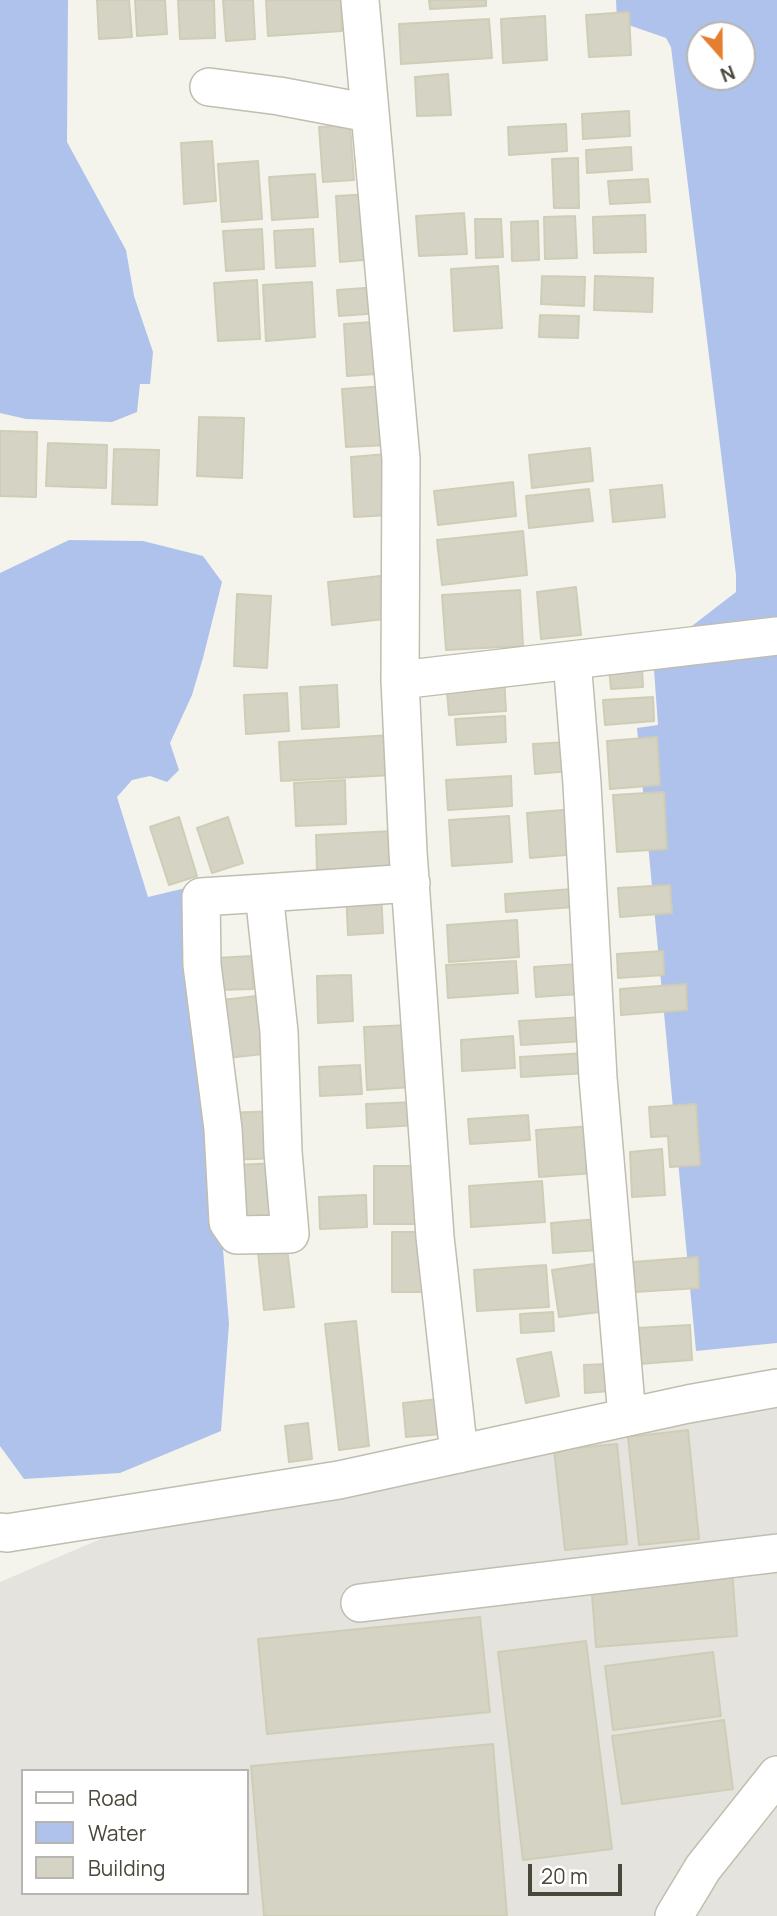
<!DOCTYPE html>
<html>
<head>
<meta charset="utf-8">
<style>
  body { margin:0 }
  #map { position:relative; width:777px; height:1916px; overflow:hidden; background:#f5f4ec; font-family:Manrope,sans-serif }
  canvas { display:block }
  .legend { position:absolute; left:21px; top:1769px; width:228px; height:126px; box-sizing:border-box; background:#fff; border:2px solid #b6b5b0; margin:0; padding:9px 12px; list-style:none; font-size:21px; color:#49473a }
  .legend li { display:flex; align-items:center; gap:14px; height:35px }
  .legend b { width:35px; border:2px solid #b6b5b0 }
  .north { position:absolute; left:686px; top:21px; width:70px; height:70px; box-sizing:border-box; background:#fff; border:2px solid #b6b5b0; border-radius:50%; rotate:159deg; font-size:19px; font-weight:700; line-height:28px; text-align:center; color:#49473a }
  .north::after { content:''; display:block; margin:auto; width:24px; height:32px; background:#e67e32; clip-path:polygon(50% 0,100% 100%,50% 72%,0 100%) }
  .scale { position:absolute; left:528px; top:1864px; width:94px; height:32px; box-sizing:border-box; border:4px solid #49473a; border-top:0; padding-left:9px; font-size:21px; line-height:24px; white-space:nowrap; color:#49473a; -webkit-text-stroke:5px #fff; paint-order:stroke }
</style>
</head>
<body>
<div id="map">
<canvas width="777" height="1916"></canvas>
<ul class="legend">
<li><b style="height:9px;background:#fff"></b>Road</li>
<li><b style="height:19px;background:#afc2eb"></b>Water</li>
<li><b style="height:19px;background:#d5d3c3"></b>Building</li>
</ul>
<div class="north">N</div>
<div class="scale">20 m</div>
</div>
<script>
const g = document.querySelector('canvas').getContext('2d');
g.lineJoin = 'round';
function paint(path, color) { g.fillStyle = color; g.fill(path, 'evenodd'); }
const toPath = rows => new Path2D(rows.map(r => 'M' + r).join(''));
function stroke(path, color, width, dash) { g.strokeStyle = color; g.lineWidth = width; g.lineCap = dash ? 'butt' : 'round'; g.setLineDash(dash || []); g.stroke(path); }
paint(toPath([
  [777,1390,777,1916,0,1916,0,1582,215,1490],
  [23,1771,247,1771,247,1893,23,1893]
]), '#e5e3dd');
paint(toPath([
  [0,0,68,0,67,142,126,250,134,296,153,352,150,384,140,384,137,412,112,422,26,419,0,413],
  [616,0,777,0,777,1343,696,1351,637,728,658,725,653,656,736,592,736,575,671,47,666,38,617,21],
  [700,35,742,35,742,77,700,77],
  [69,540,143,541,203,556,222,582,203,658,192,695,170,743,179,770,167,782,150,776,132,780,117,797,148,897,194,886,229,1324,221,1431,120,1473,24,1479,0,1446,0,573]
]), '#afc2eb');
const building = toPath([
  [97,0,129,0,132,37,99,39,97,0],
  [135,0,165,0,167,34,137,36,135,0],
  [178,0,214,0,215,38,180,39,178,0],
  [223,0,253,0,255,39,226,41,223,0],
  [266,0,341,0,342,31,268,36,266,0],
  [429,0,486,0,486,6,430,9,429,0],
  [629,12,631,55,589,57,586,15,629,12],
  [545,16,547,60,503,63,501,19,545,16],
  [489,19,492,58,401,64,399,24,489,19],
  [448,74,451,115,417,116,415,77,448,74],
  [629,111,630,136,583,139,582,114,629,111],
  [566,124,567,151,509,155,508,127,566,124],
  [350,125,354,180,323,182,319,127,350,125],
  [212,141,216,201,184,204,181,143,212,141],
  [631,147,632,170,587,173,586,150,631,147],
  [578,158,579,208,554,208,552,159,578,158],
  [258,161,262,219,222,222,218,164,258,161],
  [315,174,318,217,272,220,269,177,315,174],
  [648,179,650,202,610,204,608,181,648,179],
  [372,194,375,259,340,262,336,196,372,194],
  [464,213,467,254,419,256,416,216,464,213],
  [645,215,646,252,594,253,593,217,645,215],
  [575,216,577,258,545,259,544,217,575,216],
  [475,219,501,219,503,257,476,258,475,219],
  [538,221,539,260,512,261,511,222,538,221],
  [262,229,264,269,226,271,223,231,262,229],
  [313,229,315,266,276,268,274,231,313,229],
  [498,266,502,328,454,331,451,269,498,266],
  [542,276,585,277,584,306,541,304,542,276],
  [595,276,653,278,652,312,594,310,595,276],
  [257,280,260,339,218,341,214,283,257,280],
  [312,282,315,337,266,341,263,285,312,282],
  [379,287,380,313,339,316,337,290,379,287],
  [540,315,579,316,578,338,539,337,540,315],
  [387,321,391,373,347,376,344,324,387,321],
  [386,386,389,445,346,447,342,389,386,386],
  [199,417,244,418,242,478,197,476,199,417],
  [0,431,37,432,36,497,0,496,0,431],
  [48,443,107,445,106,488,46,486,48,443],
  [590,448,593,481,532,488,529,455,590,448],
  [114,449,159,450,157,505,112,504,114,449],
  [387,454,390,515,354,517,351,457,387,454],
  [513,482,516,516,438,525,434,491,513,482],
  [662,485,665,517,613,522,610,490,662,485],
  [589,489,593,521,529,528,526,496,589,489],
  [523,531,527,575,442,585,437,540,523,531],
  [389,575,393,618,332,625,328,582,389,575],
  [576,587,581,635,541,639,537,592,576,587],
  [520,590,523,646,446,650,442,595,520,590],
  [237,594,271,596,267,668,234,666,237,594],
  [642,667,643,687,611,689,609,669,642,667],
  [504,676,506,711,449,715,446,680,504,676],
  [337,685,339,727,302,729,300,687,337,685],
  [287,693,289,731,246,734,244,695,287,693],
  [653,697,654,721,605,725,603,700,653,697],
  [505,716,506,742,457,745,455,719,505,716],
  [391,735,393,775,281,781,279,742,391,735],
  [657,737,660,785,610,789,607,741,657,737],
  [568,742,570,771,535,774,533,744,568,742],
  [511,776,512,806,448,810,446,780,511,776],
  [345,780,346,824,296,826,294,783,345,780],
  [664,792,667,849,617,852,613,795,664,792],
  [575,809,578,854,530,858,527,813,575,809],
  [509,816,512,862,452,866,449,820,509,816],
  [179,817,197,876,169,885,150,827,179,817],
  [228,817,243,863,212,873,197,828,228,817],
  [393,831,394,867,317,871,316,835,393,831],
  [670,885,672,913,620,917,618,888,670,885],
  [573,889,574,907,506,912,505,894,573,889],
  [381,890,383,933,348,935,346,892,381,890],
  [517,920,519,957,449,962,447,925,517,920],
  [663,951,664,975,618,978,617,954,663,951],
  [252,956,253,989,217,990,216,958,252,956],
  [516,961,518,993,448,998,446,965,516,961],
  [578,964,580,994,536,997,534,967,578,964],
  [351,975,353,1021,318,1023,317,976,351,975],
  [686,984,687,1010,621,1015,620,989,686,984],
  [257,996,263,1054,218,1059,213,1001,257,996],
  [584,1017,585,1041,521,1045,519,1021,584,1017],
  [410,1025,412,1087,367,1090,364,1027,410,1025],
  [513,1036,515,1068,462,1071,461,1040,513,1036],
  [586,1053,587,1073,521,1077,520,1057,586,1053],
  [360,1065,362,1094,320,1096,319,1067,360,1065],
  [417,1102,417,1125,367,1128,366,1104,417,1102],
  [696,1104,700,1165,670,1167,668,1136,651,1137,649,1107,696,1104],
  [278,1111,280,1158,227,1160,225,1113,278,1111],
  [528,1115,530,1140,470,1144,468,1119,528,1115],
  [592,1126,595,1173,539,1177,536,1130,592,1126],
  [662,1149,665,1195,632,1197,630,1152,662,1149],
  [278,1163,280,1222,238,1224,235,1165,278,1163],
  [374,1166,423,1166,423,1224,374,1224,374,1166],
  [542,1181,545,1222,471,1227,469,1186,542,1181],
  [366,1195,367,1227,320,1229,319,1197,366,1195],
  [598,1219,600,1250,553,1253,551,1223,598,1219],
  [392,1232,429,1232,429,1292,392,1292,392,1232],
  [286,1239,294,1307,264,1310,257,1243,286,1239],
  [698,1257,699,1288,635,1292,633,1262,698,1257],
  [594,1264,600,1312,559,1317,552,1270,594,1264],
  [546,1265,549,1307,477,1311,474,1270,546,1265],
  [553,1312,554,1331,521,1333,520,1314,553,1312],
  [356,1321,369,1446,339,1450,325,1324,356,1321],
  [690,1325,692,1360,639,1364,637,1328,690,1325],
  [551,1352,559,1396,526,1403,517,1359,551,1352],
  [608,1364,610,1391,585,1393,584,1365,608,1364],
  [438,1399,442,1434,406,1437,403,1403,438,1399],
  [308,1423,312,1459,289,1462,285,1426,308,1423],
  [688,1430,699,1539,639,1545,628,1437,688,1430],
  [617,1444,627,1544,565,1550,554,1450,617,1444],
  [732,1570,737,1636,596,1647,591,1581,732,1570],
  [480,1617,490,1712,267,1734,258,1639,480,1617],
  [586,1641,612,1849,523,1860,498,1652,586,1641],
  [713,1652,721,1716,613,1730,605,1666,713,1652],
  [724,1720,733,1789,622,1804,612,1736,724,1720],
  [493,1744,507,1916,264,1916,251,1766,493,1744]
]);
paint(building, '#d5d3c3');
stroke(building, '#d0cdb6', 2);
const minor = toPath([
  [360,0,401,459,400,680,408,852,435,1237,459,1454],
  [209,87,279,96,369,113],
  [572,660,582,784,598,1078,627,1417],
  [400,680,777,636],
  [264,893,279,1032,283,1152,290,1234,237,1235,228,1222,223,1129,202,965,201,897,264,893,411,883],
  [0,1532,7,1533,339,1480,688,1404,777,1388],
  [360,1603,777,1553],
  [674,1916,703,1868,777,1775]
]);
stroke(minor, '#c0beaf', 40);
stroke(minor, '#fff', 37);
</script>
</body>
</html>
